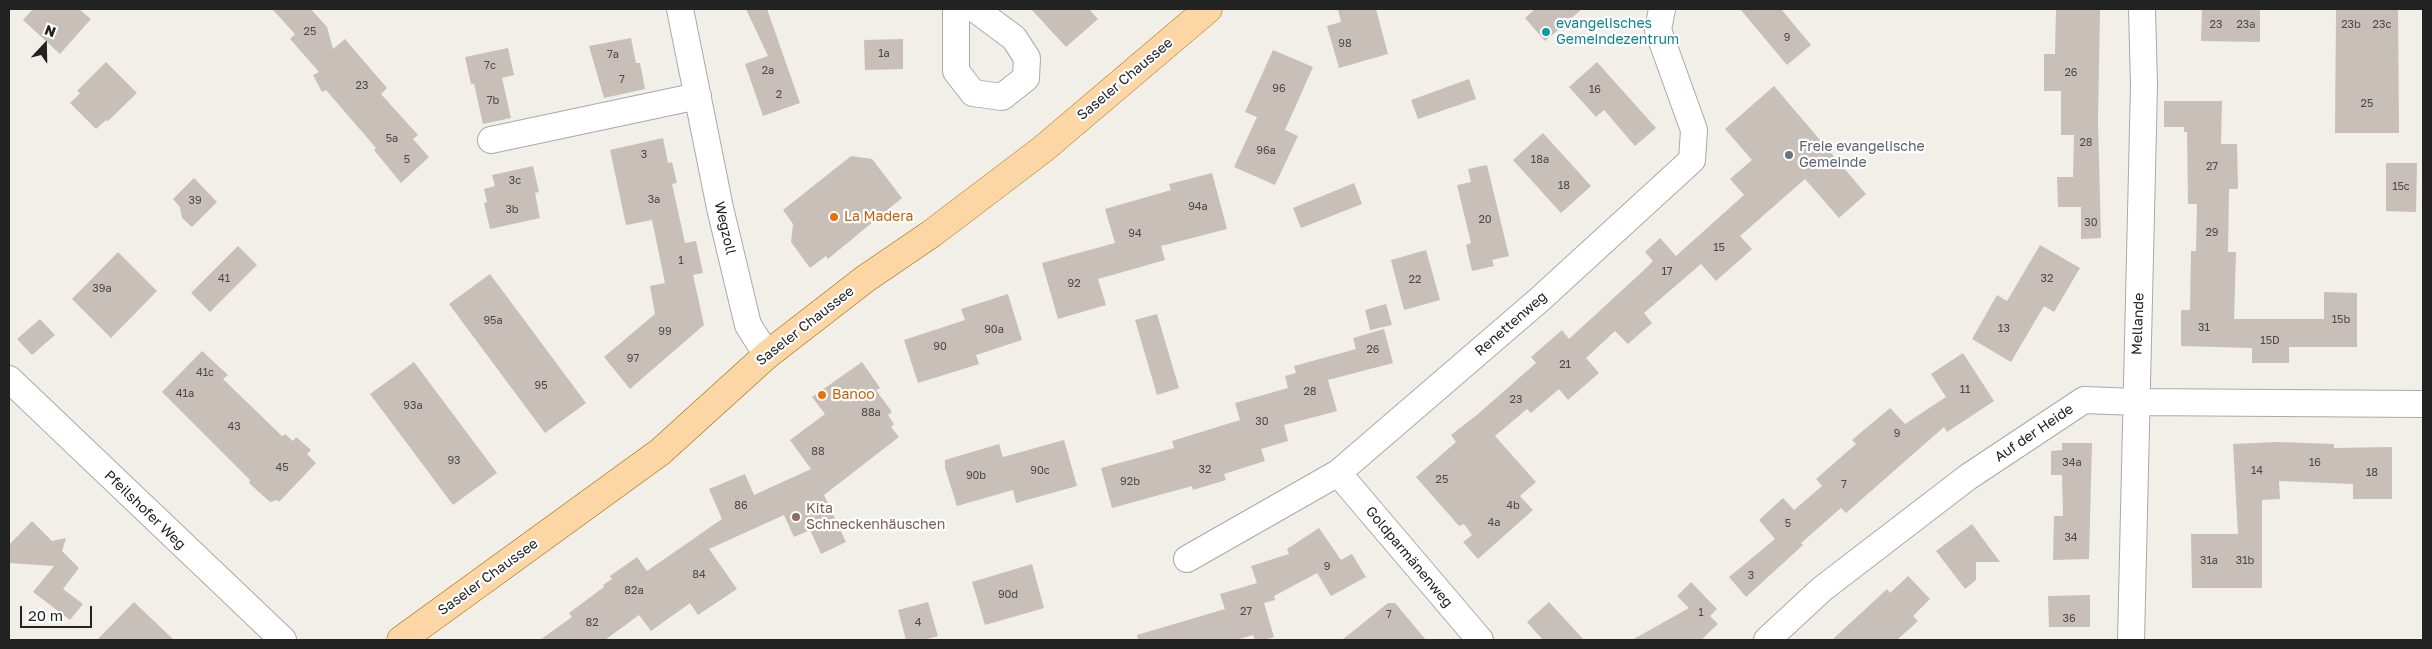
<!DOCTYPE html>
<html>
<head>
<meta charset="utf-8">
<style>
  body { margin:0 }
  #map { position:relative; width:2432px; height:649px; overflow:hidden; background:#f2efe9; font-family:"Golos Text",sans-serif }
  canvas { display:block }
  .frame { position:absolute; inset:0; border:10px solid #222; pointer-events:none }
  .north { position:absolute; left:20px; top:20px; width:50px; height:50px; -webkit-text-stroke:4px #fff; paint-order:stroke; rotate:21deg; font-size:14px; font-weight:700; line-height:20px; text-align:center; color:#222 }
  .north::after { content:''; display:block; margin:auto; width:18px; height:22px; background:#222; clip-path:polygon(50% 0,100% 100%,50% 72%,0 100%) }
  .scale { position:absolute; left:20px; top:606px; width:72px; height:22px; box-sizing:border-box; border:2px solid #222; border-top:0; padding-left:6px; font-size:15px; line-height:18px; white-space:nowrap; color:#222; -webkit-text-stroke:4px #fff; paint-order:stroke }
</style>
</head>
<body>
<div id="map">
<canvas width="2432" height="649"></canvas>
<div class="frame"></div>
<div class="north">N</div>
<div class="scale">20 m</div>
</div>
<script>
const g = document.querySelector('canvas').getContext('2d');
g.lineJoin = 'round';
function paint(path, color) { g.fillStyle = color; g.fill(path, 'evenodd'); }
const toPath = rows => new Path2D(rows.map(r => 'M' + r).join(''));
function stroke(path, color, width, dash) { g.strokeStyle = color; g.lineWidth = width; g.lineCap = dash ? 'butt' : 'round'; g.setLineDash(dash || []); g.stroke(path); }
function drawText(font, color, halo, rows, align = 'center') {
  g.font = font + ' "Golos Text",sans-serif'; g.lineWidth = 4.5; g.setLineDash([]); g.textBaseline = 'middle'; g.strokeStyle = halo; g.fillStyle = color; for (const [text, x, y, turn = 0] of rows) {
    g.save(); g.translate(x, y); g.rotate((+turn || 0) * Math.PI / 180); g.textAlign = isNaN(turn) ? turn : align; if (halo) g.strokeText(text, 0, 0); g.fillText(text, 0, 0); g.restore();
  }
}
paint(toPath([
  [33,9,79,9,91,19,60,54,23,20],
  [272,9,311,9,327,27,333,49,345,39,387,88,381,94,418,135,413,139,429,157,401,183,374,150,376,148,326,90,322,92,313,75,319,72,290,39,295,34],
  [746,9,767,9,800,103,763,116,745,64,768,56],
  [1031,9,1089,9,1098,19,1066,47],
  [1338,9,1376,9,1388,54,1339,68,1327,26,1341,22],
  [1535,9,1582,9,1545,41,1525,18],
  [1740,9,1781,9,1811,45,1787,65],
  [2056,9,2100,9,2098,121,2101,238,2081,239,2081,207,2058,207,2057,177,2073,177,2074,135,2061,135,2061,91,2044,91,2044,54,2055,54],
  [2202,9,2260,9,2260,42,2201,41],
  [2336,9,2398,9,2399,133,2335,133],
  [631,38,636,63,640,63,645,89,604,98,589,46],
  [903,39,903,69,865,70,864,40],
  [508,48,514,75,502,78,511,118,483,124,474,84,471,84,465,57],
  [1273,50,1313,67,1285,130,1298,136,1275,185,1234,167,1257,117,1245,112],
  [106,62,137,93,108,121,106,120,96,129,70,103,80,93,77,91],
  [1597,62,1656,128,1635,146,1604,110,1596,117,1569,87],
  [1469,79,1476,99,1418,119,1411,100],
  [1774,86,1866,194,1839,218,1805,179,1740,236,1752,249,1716,281,1701,264,1644,313,1652,323,1628,344,1615,331,1586,358,1599,373,1568,400,1559,389,1531,413,1527,409,1495,436,1536,482,1520,496,1533,510,1478,559,1463,542,1472,535,1464,524,1459,526,1416,477,1456,442,1451,435,1478,414,1536,363,1531,357,1562,330,1569,339,1643,271,1653,261,1645,252,1660,238,1676,256,1744,195,1730,179,1752,160,1725,129],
  [2164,101,2222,101,2221,144,2237,144,2238,189,2229,189,2228,252,2236,252,2234,319,2324,319,2324,292,2357,293,2357,347,2289,347,2289,363,2252,363,2252,348,2181,346,2181,310,2190,310,2191,251,2196,251,2197,204,2188,204,2187,132,2184,132,2184,127,2164,127],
  [1543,133,1591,186,1561,213,1513,160],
  [663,138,668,163,672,162,677,183,672,184,685,243,696,241,703,273,693,275,704,325,630,389,604,357,655,314,650,286,665,283,652,220,626,225,610,150],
  [851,156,872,159,902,198,828,259,826,256,810,268,791,242,793,224,783,210],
  [2386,163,2417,163,2416,212,2386,211],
  [1487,165,1509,256,1492,260,1494,266,1472,271,1466,245,1471,243,1457,185,1471,182,1468,169],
  [533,166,539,192,535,193,540,218,490,229,484,203,487,202,484,189,495,186,492,175],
  [1212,173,1227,229,1161,246,1165,260,1098,279,1106,305,1058,319,1042,263,1115,243,1105,209,1171,190,1169,184],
  [194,178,217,202,192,227,182,218,180,207,173,199],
  [1354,183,1362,204,1301,228,1293,208],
  [2040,245,2080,268,2054,312,2044,306,2011,362,1972,339,1997,295,2007,301],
  [238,246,257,265,210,312,191,293],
  [1426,250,1440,300,1404,310,1391,260],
  [118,252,157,291,111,338,72,299],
  [490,274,586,403,545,433,449,304],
  [1008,294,1022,340,976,355,979,364,918,383,904,340,965,320,961,309],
  [1386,304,1392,325,1370,330,1365,310],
  [1157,314,1179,388,1157,395,1135,320],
  [40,319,55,335,32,355,17,339],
  [1384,329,1393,363,1328,380,1337,411,1284,425,1288,441,1261,449,1265,461,1224,474,1226,480,1193,490,1192,486,1112,508,1101,468,1174,448,1172,441,1240,420,1235,403,1288,388,1285,376,1296,373,1294,366,1356,349,1353,338],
  [202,351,228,375,223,379,282,436,285,434,293,441,296,437,311,450,307,454,316,463,279,502,277,500,270,502,249,483,250,480,162,392],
  [1963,353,1994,401,1947,432,1944,427,1846,513,1841,508,1801,543,1803,545,1746,597,1729,577,1775,539,1759,520,1783,498,1794,510,1822,486,1816,479,1856,444,1852,440,1890,408,1905,424,1946,397,1931,374],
  [414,362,497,473,453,505,370,394],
  [862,362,880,388,876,390,892,412,888,415,894,424,891,427,899,437,824,495,846,542,821,554,810,530,794,537,784,515,709,549,737,589,698,615,690,603,651,631,639,615,605,640,540,640,572,617,569,613,604,587,603,585,612,579,610,576,637,557,647,571,722,519,709,489,745,474,754,495,811,469,790,440,825,414,812,397],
  [1064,440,1077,486,1016,503,1013,490,957,506,945,468,945,460,999,444,1003,457],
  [2278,442,2334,444,2334,448,2392,447,2392,499,2353,499,2353,484,2279,481,2280,499,2262,500,2262,588,2192,588,2191,534,2238,534,2233,444],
  [2062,443,2092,443,2089,559,2053,560,2054,516,2063,516,2062,475,2051,475,2051,451,2062,450],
  [32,521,52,541,66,538,62,551,79,568,63,589,83,604,70,620,33,592,54,566,9,563,9,545],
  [1972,524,2000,562,1976,562,1976,580,1965,589,1936,551],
  [1319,528,1341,560,1352,554,1366,577,1331,596,1317,573,1274,596,1275,600,1264,603,1274,637,1263,640,1255,640,1253,635,1236,640,1138,640,1137,635,1225,609,1220,594,1257,583,1251,566,1289,554,1287,549],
  [1032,564,1044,608,985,625,972,582],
  [1908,576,1930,599,1913,616,1918,621,1897,640,1832,640,1887,589,1890,593],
  [1691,582,1717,609,1710,616,1718,624,1701,640,1632,640,1689,608,1677,596],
  [2090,595,2090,627,2049,627,2048,596],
  [134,602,174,640,97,640],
  [928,602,938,636,924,640,906,640,898,610],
  [1549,602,1584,640,1543,640,1527,622],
  [1388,603,1395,603,1426,640,1342,640]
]), '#c7bfb8');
const minor = toPath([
  [680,9,720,208,748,325,767,355],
  [956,9,956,71,973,93,1002,97,1026,78,1027,58,1014,38,975,9],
  [491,140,698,96],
  [9,379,283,640],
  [1338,473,1480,640],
  [1187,559,1338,473,1539,300,1692,160,1694,130,1658,30,1662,9],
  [1767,640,1822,589,1968,477,2084,400,2136,402,2423,404],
  [2131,640,2144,85,2142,9]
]);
const primary = toPath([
  [401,640,660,452,767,355,865,279,931,234,1043,149,1208,9]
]);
stroke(minor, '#a9a9a9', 28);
stroke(primary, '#a06b00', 29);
stroke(minor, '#fff', 26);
stroke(primary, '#fcd6a4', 28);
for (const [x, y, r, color] of [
  [1546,32,5,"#0f9aa8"],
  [1789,155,5,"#6b7280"],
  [834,217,5,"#e8710a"],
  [822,395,5,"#e8710a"],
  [796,517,5,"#8d6e63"]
]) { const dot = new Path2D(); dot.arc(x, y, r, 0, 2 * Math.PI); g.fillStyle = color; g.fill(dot); stroke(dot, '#fff', 2); }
drawText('11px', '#4b4948', null, [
  ["23",2216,25],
  ["23a",2246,25],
  ["23b",2351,25],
  ["23c",2382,25],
  ["25",310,32],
  ["9",1787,38],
  ["98",1345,44],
  ["1a",884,54],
  ["7a",613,55],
  ["7c",490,66],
  ["2a",768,71],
  ["26",2071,73],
  ["7",622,80],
  ["23",362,86],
  ["96",1279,89],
  ["16",1595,90],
  ["2",779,95],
  ["7b",493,101],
  ["25",2367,104],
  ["5a",392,139],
  ["28",2086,143],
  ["96a",1266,151],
  ["3",644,155],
  ["5",407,160],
  ["18a",1540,160],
  ["27",2212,167],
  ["3c",515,181],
  ["18",1564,186],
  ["15c",2401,187],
  ["3a",654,200],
  ["39",195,201],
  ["94a",1198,207],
  ["3b",512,210],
  ["20",1485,220],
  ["30",2091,223],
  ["29",2212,233],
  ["94",1135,234],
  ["15",1719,248],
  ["1",681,261],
  ["17",1667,272],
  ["41",224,279],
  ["32",2047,279],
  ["22",1415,280],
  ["92",1074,284],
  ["39a",102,289],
  ["15b",2341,320],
  ["95a",493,321],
  ["31",2204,328],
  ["13",2004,329],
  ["90a",994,330],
  ["99",665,332],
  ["15D",2270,341],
  ["90",940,347],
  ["26",1373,350],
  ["97",633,359],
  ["21",1565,365],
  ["41c",205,373],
  ["95",541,386],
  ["11",1965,390],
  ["28",1310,392],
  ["41a",185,394],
  ["23",1516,400],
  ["93a",413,406],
  ["88a",871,413],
  ["30",1262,422],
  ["43",234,427],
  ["9",1897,434],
  ["88",818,452],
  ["93",454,461],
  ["34a",2072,463],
  ["16",2315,463],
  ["45",282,468],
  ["32",1205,470],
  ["90c",1040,471],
  ["14",2257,471],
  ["18",2372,473],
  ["90b",976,476],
  ["25",1442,480],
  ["92b",1130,482],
  ["7",1844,485],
  ["86",741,506],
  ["4b",1513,506],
  ["4a",1494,523],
  ["5",1788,524],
  ["34",2071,538],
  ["31a",2209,561],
  ["31b",2245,561],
  ["9",1327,567],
  ["84",699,575],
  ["3",1751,576],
  ["82a",634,591],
  ["90d",1008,595],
  ["27",1246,612],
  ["1",1701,613],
  ["7",1389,615],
  ["36",2069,619],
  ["82",592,623],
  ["4",918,623]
]);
drawText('14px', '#0d838f', '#fff', [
  ["evangelisches",1556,24],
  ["Gemeindezentrum",1556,40]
], 'left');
drawText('14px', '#222', '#fff', [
  ["Saseler Chaussee",1125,79,-40],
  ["Wegzoll",725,228,77],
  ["Renettenweg",1511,324,-41],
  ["Mellande",2138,324,-88],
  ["Saseler Chaussee",805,326,-38],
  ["Auf der Heide",2034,433,-34],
  ["Pfeilshofer Weg",145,510,44],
  ["Goldparmänenweg",1409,557,50],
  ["Saseler Chaussee",488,577,-36]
]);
drawText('14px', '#5b616d', '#fff', [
  ["Freie evangelische",1799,147],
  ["Gemeinde",1799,163]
], 'left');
drawText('14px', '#c56008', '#fff', [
  ["La Madera",844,217],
  ["Banoo",832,395]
], 'left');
drawText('14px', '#785e54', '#fff', [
  ["Kita",806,509],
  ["Schneckenhäuschen",806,525]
], 'left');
</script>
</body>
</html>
